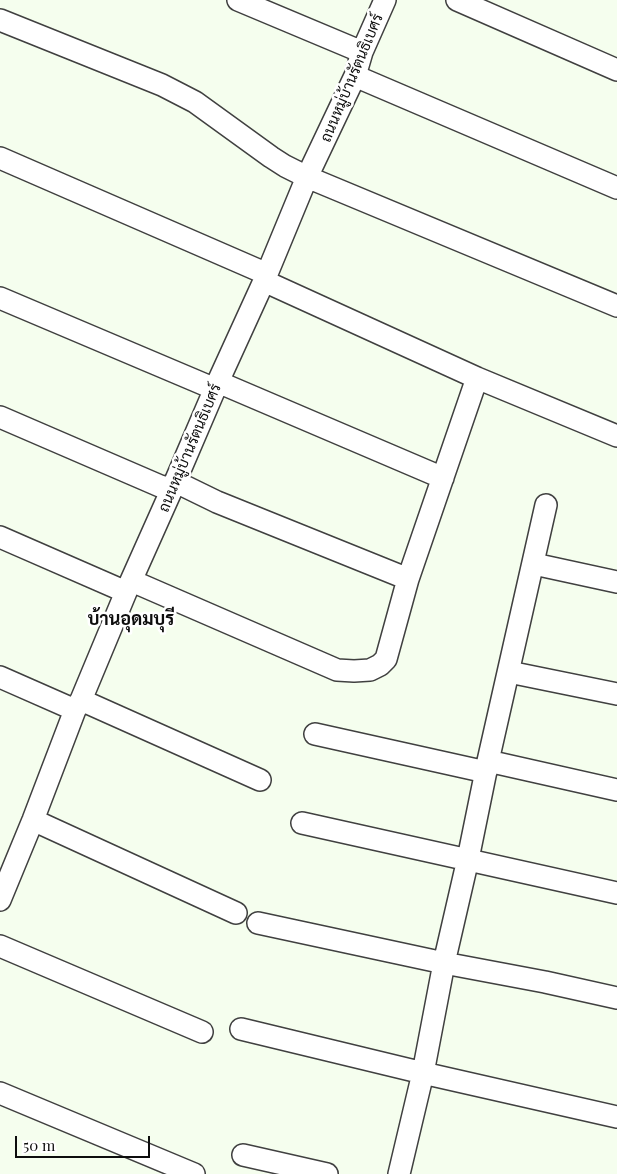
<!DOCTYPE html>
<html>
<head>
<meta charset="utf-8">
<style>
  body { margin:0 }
  #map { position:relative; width:617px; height:1174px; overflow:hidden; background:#f5feee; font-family:"Playfair Display",serif }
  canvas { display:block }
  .scale { position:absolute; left:15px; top:1136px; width:135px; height:22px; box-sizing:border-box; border:2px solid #0d0d0d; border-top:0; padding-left:6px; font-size:15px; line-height:18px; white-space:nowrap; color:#0d0d0d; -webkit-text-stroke:4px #fff; paint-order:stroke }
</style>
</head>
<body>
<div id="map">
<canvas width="617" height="1174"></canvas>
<div class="scale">50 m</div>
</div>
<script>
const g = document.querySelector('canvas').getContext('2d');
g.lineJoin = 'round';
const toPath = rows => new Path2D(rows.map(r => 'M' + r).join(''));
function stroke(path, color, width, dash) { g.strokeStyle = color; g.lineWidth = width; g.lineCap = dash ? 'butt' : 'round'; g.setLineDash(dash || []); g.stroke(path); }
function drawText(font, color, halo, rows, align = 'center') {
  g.font = font + ' "Playfair Display",Sarabun,serif'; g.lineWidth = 5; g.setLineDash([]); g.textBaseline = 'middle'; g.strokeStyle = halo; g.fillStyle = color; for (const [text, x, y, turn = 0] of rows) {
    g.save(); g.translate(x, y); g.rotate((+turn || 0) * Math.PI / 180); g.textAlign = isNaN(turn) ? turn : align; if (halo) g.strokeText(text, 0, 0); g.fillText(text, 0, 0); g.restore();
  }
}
const minor = toPath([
  [238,0,362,52],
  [457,0,617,70],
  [0,20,162,85,195,102,271,157,285,166,307,177,617,306],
  [355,76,617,188],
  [0,158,267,274],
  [264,281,477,378,617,436],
  [0,298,215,389],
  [218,382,443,478],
  [0,417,160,486,172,489],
  [176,482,217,502,408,579],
  [0,537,126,592],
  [534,564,617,582],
  [132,581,337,670,354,671,370,670,380,665,386,659,408,579,477,378],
  [509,672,617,694],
  [0,677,75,710],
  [81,700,260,780],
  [315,734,486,772],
  [488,761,617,790],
  [33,820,236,913],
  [302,823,617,893],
  [0,900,33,820,75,710,81,700,126,592,172,489,217,384,264,281,307,177,355,76,362,52,385,0],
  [258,923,444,963,545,982,617,998],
  [0,946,202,1032],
  [241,1029,423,1073,617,1117],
  [0,1093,194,1174],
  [243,1155,327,1174],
  [399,1174,423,1073,444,963,468,859,488,761,546,505]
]);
stroke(minor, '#404040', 24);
stroke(minor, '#fff', 21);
drawText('15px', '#0d0d0d', '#fff', [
  ["ถนนหมู่บ้านรัตนธิเบศร์",352,78,-67],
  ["ถนนหมู่บ้านรัตนธิเบศร์",190,448,-67]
]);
drawText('bold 18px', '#0d0d0d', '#fff', [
  ["บ้านอุดมบุรี",131,619]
]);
</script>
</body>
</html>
